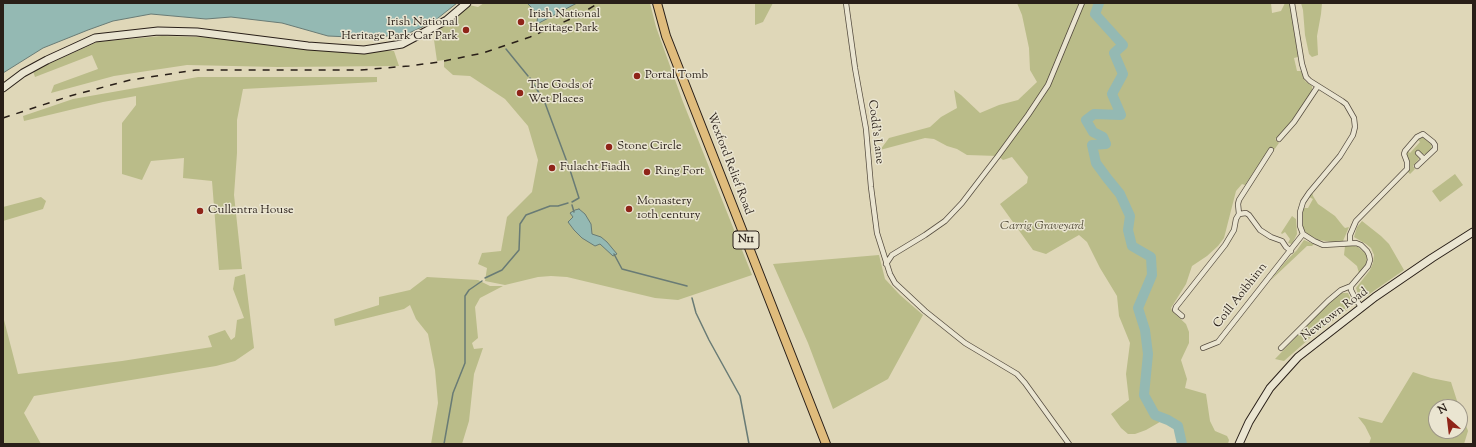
<!DOCTYPE html>
<html>
<head>
<meta charset="utf-8">
<style>
  body { margin:0 }
  #map { position:relative; width:1476px; height:447px; overflow:hidden; background:#dfd7b8; font-family:"Sorts Mill Goudy",serif }
  canvas { display:block }
  .frame { position:absolute; inset:0; border:4px solid #291f18; pointer-events:none }
  .north { position:absolute; left:1428px; top:399px; width:40px; height:40px; box-sizing:border-box; background:#eae5d1; border:1px solid #9d9687; border-radius:50%; rotate:332deg; font-size:11px; font-weight:700; line-height:16px; text-align:center; color:#291f18 }
  .north::after { content:''; display:block; margin:auto; width:14px; height:18px; background:#8f2418; clip-path:polygon(50% 0,100% 100%,50% 72%,0 100%) }
</style>
</head>
<body>
<div id="map">
<canvas width="1476" height="447"></canvas>
<div class="frame"></div>
<div class="north">N</div>
</div>
<script>
const g = document.querySelector('canvas').getContext('2d');
g.lineJoin = 'round';
function paint(path, color) { g.fillStyle = color; g.fill(path, 'evenodd'); }
const toPath = rows => new Path2D(rows.map(r => 'M' + r).join(''));
function stroke(path, color, width, dash) { g.strokeStyle = color; g.lineWidth = width; g.lineCap = dash ? 'butt' : 'round'; g.setLineDash(dash || []); g.stroke(path); }
function drawText(font, color, halo, rows, align = 'center') {
  g.font = font + ' "Sorts Mill Goudy",serif'; g.lineWidth = 3; g.setLineDash([]); g.textBaseline = 'middle'; g.strokeStyle = halo; g.fillStyle = color; for (const [text, x, y, turn = 0] of rows) {
    g.save(); g.translate(x, y); g.rotate((+turn || 0) * Math.PI / 180); g.textAlign = isNaN(turn) ? turn : align; if (halo) g.strokeText(text, 0, 0); g.fillText(text, 0, 0); g.restore();
  }
}
paint(toPath([
  [484,3,650,3,656,27,683,102,752,275,678,300,655,298,567,277,551,276,538,277,505,285,485,281,487,268,478,264,482,253,501,251,507,217,532,192,538,160,528,126,505,99,470,76,453,75,444,67,444,60,437,61,434,40,436,33,469,5,478,7],
  [755,3,773,3,763,22,755,25],
  [1017,3,1271,3,1272,13,1281,11,1285,3,1290,3,1298,57,1294,58,1297,71,1301,71,1305,81,1312,86,1312,91,1288,126,1275,139,1279,143,1274,150,1270,147,1245,185,1242,184,1236,191,1224,238,1218,246,1207,256,1192,266,1186,284,1171,308,1173,312,1186,324,1189,332,1189,343,1181,360,1187,379,1185,388,1206,394,1210,421,1215,431,1227,436,1229,440,1228,444,1181,444,1178,426,1165,419,1146,430,1135,434,1128,434,1121,428,1111,414,1129,400,1126,374,1130,343,1119,316,1117,296,1100,268,1087,242,1079,235,1046,254,1033,250,1000,204,1027,183,1028,177,1012,157,1003,160,998,156,967,155,957,149,947,146,934,139,925,138,880,150,889,138,930,127,941,117,957,108,954,90,961,95,980,113,999,105,1018,100,1037,82,1030,70,1029,48,1022,15],
  [1301,3,1322,3,1321,14,1317,36,1318,55,1312,57,1309,54,1305,35,1303,10],
  [162,36,229,38,314,50,394,51,399,66,277,67,187,65,114,76,51,93,54,85,98,69,92,55,35,77,33,71,97,42],
  [198,77,377,77,377,82,243,89,237,120,237,153,234,195,242,269,219,270,212,181,183,178,184,158,151,161,142,180,122,174,122,123,136,105,136,96,103,102,24,121,23,116,73,99],
  [1420,138,1424,138,1431,144,1432,149,1426,154,1422,154,1419,150,1416,153,1419,159,1413,166,1415,169,1410,174,1408,172,1410,168,1410,162,1406,155,1406,153,1408,151,1410,153,1420,142,1418,140],
  [1455,174,1463,185,1440,202,1432,191],
  [1312,192,1313,196,1318,204,1335,216,1343,226,1345,228,1349,227,1343,241,1332,242,1319,240,1308,235,1303,229,1302,213,1303,208,1308,208,1313,199,1309,197],
  [41,197,46,201,43,209,3,221,3,207],
  [1292,216,1296,219,1297,234,1292,244,1288,243,1290,239,1285,232,1282,234,1281,233],
  [1362,221,1381,236,1389,244,1404,270,1365,297,1361,297,1358,294,1356,288,1370,270,1373,263,1374,255,1371,248,1366,244,1354,237,1357,227],
  [1304,240,1314,244,1312,246,1307,246,1271,280,1286,261,1297,250],
  [1351,245,1358,247,1366,254,1367,259,1366,264,1359,273,1357,266,1344,255,1345,246],
  [879,255,885,279,900,295,923,315,888,379,833,409,808,343,773,264],
  [245,274,254,348,235,361,216,366,34,396,24,413,41,444,3,444,3,316,18,374,122,361,212,347,208,336,225,330,231,340,235,337,237,320,244,318,233,289,235,277],
  [427,277,478,280,490,286,503,286,480,298,475,307,478,338,472,343,474,349,483,348,474,374,469,421,462,444,431,444,438,403,435,370,428,334,416,319,410,305,404,309,335,326,334,319,379,305,379,297,410,290],
  [1341,293,1348,293,1352,302,1350,308,1318,331,1284,361,1275,359,1324,308],
  [1413,372,1431,378,1451,382,1459,407,1436,407,1436,431,1460,431,1460,409,1468,431,1464,444,1369,444,1371,438,1365,426,1358,417,1382,423]
]), '#babc89');
const water = toPath([
  [3,3,457,3,433,22,409,33,372,38,328,36,282,23,231,17,206,19,151,14,113,21,88,30,43,48,3,73,3,3],
  [527,3,577,3,539,23,537,22,538,14,527,3],
  [579,209,585,214,591,224,592,234,601,237,607,242,617,254,613,256,600,244,595,246,582,238,574,230,568,222,573,217,570,213,575,210,579,209]
]);
paint(water, '#94b9b3');
stroke(water, '#697b75', 1);
stroke(toPath([
  [506,49,528,76],
  [530,78,544,101],
  [545,103,570,170,579,198,572,202],
  [572,205,574,212],
  [614,254,622,269,687,286],
  [485,278,502,270,519,250,520,224,526,215,550,206,558,206,568,203],
  [692,298,696,313,709,340,740,396,749,444],
  [444,444,453,393,465,363,465,296,469,290,482,281]
]), '#697b75', 1.5);
stroke(toPath([
  [1099,3,1095,14,1123,45,1114,53,1123,74,1112,94,1121,115,1094,114,1086,120,1093,132,1103,137,1106,144,1092,145,1096,163,1107,178,1120,194,1130,216,1128,230,1132,246,1151,257,1152,275,1138,308,1145,330,1148,354,1144,395,1155,415,1168,420,1178,426,1182,444]
]), '#94b9b3', 10);
const minor = toPath([
  [846,3,855,68,866,129,871,187,877,233,890,274,895,283,925,311,965,343,1017,374,1025,383,1069,444],
  [1292,3,1302,64,1306,77,1310,81,1342,101,1346,104,1354,118,1355,127,1353,135,1340,156,1309,193,1303,202,1300,212,1300,226,1303,234,1314,241,1323,245,1356,243,1361,245,1367,251,1369,255,1370,260,1368,266,1351,286,1351,290,1355,298,1361,307],
  [1279,139,1294,122,1318,86],
  [1418,153,1424,159],
  [1239,214,1238,204,1239,200,1271,150],
  [1350,243,1350,235,1356,221,1407,169,1407,162,1404,154,1405,151,1417,137,1423,134,1433,142,1435,145,1435,149,1417,166],
  [886,264,892,255,925,235,945,221,962,203,998,156,1028,115,1048,85,1082,3],
  [1182,316,1175,310,1176,307,1225,245,1234,230,1236,219,1239,214,1246,213,1249,215,1260,230,1271,237,1282,241,1286,247,1291,251],
  [1203,348,1218,342,1303,234],
  [1281,348,1328,301,1341,290,1351,286]
]);
const secondary = toPath([
  [3,88,23,73,47,60,95,38,158,31,197,32,308,46,364,50,402,44,447,20,467,3],
  [1239,444,1249,422,1270,388,1298,357,1375,297,1432,258,1473,232]
]);
const trunk = toPath([
  [657,3,666,36,826,444]
]);
stroke(minor, '#564d40', 6);
stroke(secondary, '#291f18', 9);
stroke(trunk, '#291f18', 10);
stroke(minor, '#eae5d1', 4.5);
stroke(secondary, '#eae5d1', 7);
stroke(trunk, '#e0bc7c', 8);
stroke(toPath([
  [3,118,70,96,130,80,196,70,360,70,409,66,439,62,483,53,530,37,575,17,599,3]
]), '#291f18', 1.5, [7, 7]);
for (const [x, y, r, color] of [
  [521,22,4,"#8f2418"],
  [466,30,4,"#8f2418"],
  [637,76,4,"#8f2418"],
  [520,93,4,"#8f2418"],
  [609,147,4,"#8f2418"],
  [552,168,4,"#8f2418"],
  [647,172,4,"#8f2418"],
  [629,209,4,"#8f2418"],
  [200,211,4,"#8f2418"]
]) { const dot = new Path2D(); dot.arc(x, y, r, 0, 2 * Math.PI); g.fillStyle = color; g.fill(dot); stroke(dot, '#eae5d1', 1.5); }
for (const [x, y, w] of [
  [746,240,26]
]) { const box = new Path2D(); box.roundRect(x - w / 2, y - 9, w, 18, 3); g.fillStyle = '#eae5d1'; g.fill(box); stroke(box, '#291f18', 1); }
drawText('bold 11px', '#291f18', null, [
  ["N11",746,240]
]);
drawText('12px', '#291f18', '#eae5d1', [
  ["Irish National",529,15],
  ["Heritage Park",529,29],
  ["Irish National",458,23,"right"],
  ["Heritage Park Car Park",458,37,"right"],
  ["Portal Tomb",645,76],
  ["The Gods of",528,86],
  ["Wet Places",528,100],
  ["Stone Circle",617,147],
  ["Fulacht Fiadh",560,168],
  ["Ring Fort",655,172],
  ["Monastery",637,202],
  ["10th century",637,216],
  ["Cullentra House",208,211]
], 'left');
drawText('12px', '#291f18', '#eae5d1', [
  ["Codd's Lane",875,132,83],
  ["Wexford Relief Road",729,164,69],
  ["Coill Aoibhinn",1241,296,-52],
  ["Newtown Road",1335,315,-37]
]);
drawText('italic 12px', '#544e3a', '#eae5d1', [
  ["Carrig Graveyard",1042,227]
]);
</script>
</body>
</html>
